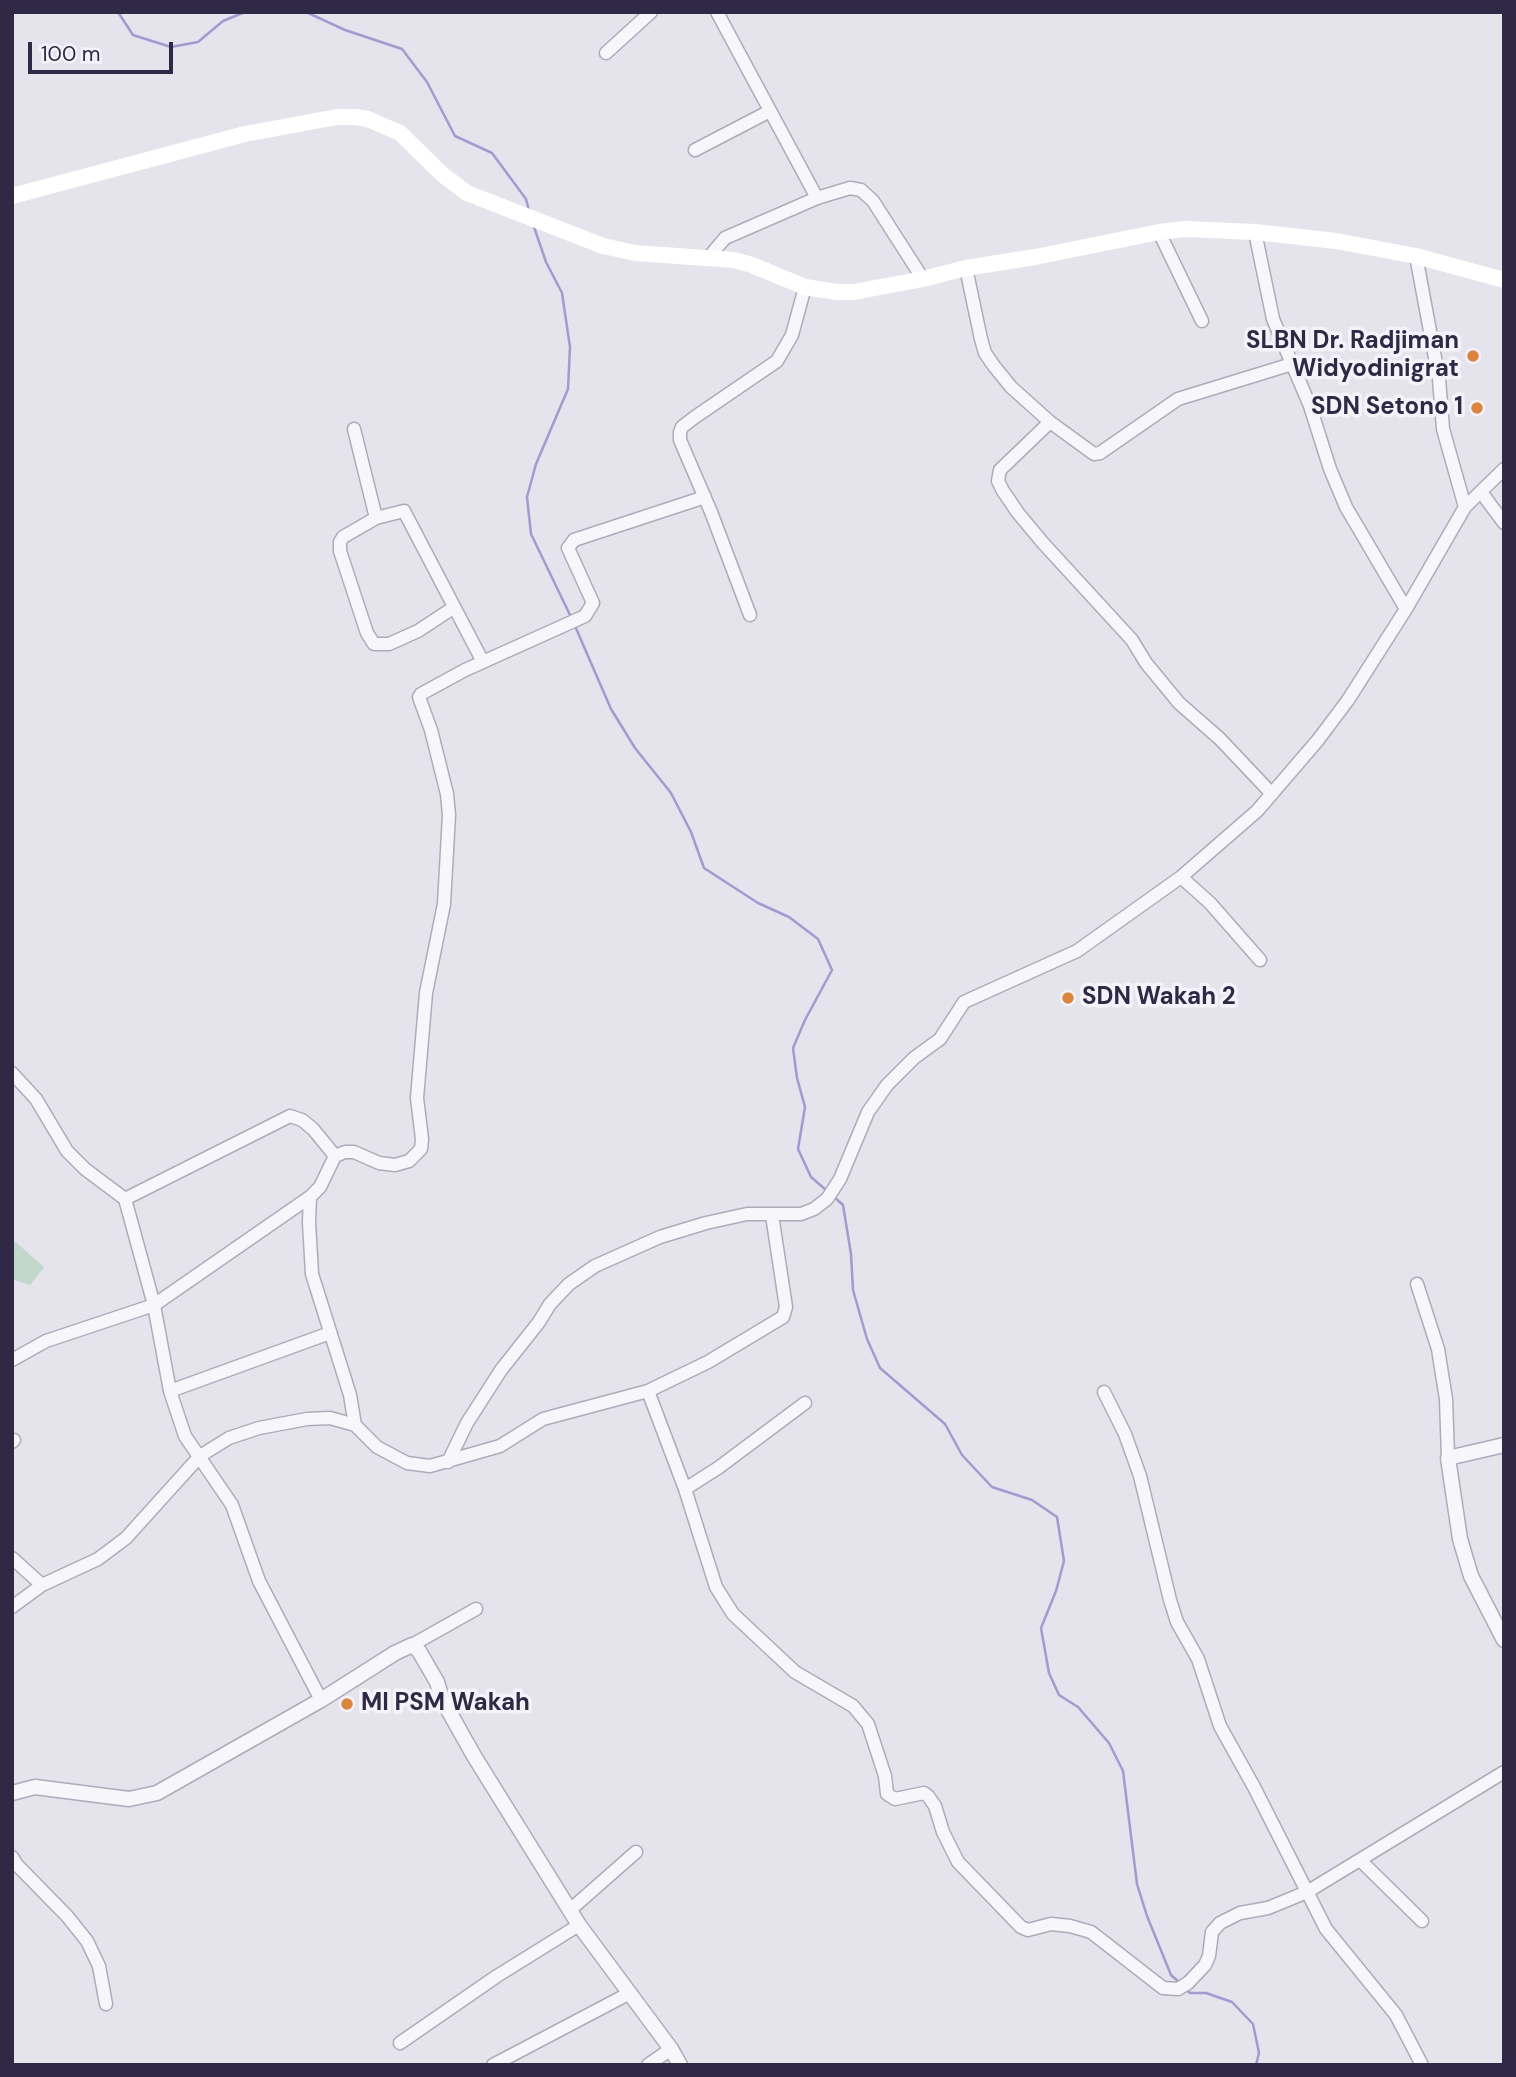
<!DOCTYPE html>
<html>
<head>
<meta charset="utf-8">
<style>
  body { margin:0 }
  #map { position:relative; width:1516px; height:2077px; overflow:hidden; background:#e5e3ec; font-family:"DM Sans",sans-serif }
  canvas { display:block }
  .frame { position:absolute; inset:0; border:14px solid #302946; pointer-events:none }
  .scale { position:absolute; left:28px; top:42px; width:145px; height:32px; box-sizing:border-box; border:4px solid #302946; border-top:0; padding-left:9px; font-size:21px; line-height:24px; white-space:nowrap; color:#302946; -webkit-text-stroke:5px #f4f3f9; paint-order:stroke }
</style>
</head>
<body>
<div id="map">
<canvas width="1516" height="2077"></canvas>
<div class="frame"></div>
<div class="scale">100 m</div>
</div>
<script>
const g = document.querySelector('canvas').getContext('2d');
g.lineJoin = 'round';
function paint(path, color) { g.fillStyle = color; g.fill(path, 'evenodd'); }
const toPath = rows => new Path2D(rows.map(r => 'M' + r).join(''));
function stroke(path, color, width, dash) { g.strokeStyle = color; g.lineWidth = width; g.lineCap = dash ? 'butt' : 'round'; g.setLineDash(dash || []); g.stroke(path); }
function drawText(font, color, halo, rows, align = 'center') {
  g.font = font + ' "DM Sans",sans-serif'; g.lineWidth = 7; g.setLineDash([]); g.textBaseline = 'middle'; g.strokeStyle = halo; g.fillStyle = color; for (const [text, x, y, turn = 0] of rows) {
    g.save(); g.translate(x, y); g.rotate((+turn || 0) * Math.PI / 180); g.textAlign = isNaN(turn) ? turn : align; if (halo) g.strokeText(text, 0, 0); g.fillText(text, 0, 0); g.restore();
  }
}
paint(toPath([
  [12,1239,44,1267,30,1285,12,1279]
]), '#c3d7ca');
stroke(toPath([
  [118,12,133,35,171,47,198,42,223,21,245,12],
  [306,12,345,30,402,49,427,82,455,136,492,153,526,199,529,211],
  [534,227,546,262,562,293,570,347,568,389,536,464,527,497,531,534,571,617],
  [575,626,611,709,635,748,671,793,691,832,704,868,758,903,789,917,818,939,832,970,805,1020,793,1048,797,1078,805,1107,798,1149,811,1177,826,1190],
  [834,1197,843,1205,851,1254,853,1290,867,1339,880,1368,945,1424,962,1455,992,1487,1032,1500,1057,1517,1064,1561,1056,1591,1041,1628,1049,1673,1059,1695,1078,1707,1109,1743,1123,1771,1137,1884,1147,1916,1171,1975,1180,1983],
  [1187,1990,1190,1993,1206,1993,1232,2002,1253,2024,1259,2053,1256,2065]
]), '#a19bcf', 2.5);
const minor = toPath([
  [717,12,817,198],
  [606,53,651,12],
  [695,150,770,111],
  [1159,232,1202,321],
  [1255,232,1273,319,1310,406,1330,469,1346,507,1406,609],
  [1416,256,1439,379,1443,429,1465,507],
  [709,257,725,238,817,198,850,188,861,190,873,201,923,279],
  [966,268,981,339,985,353,994,366,1011,387,1050,422,1094,454,1100,453,1178,399,1292,364],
  [1050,422,1000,470,998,481,1003,491,1018,513,1043,543,1132,640,1146,663,1179,703,1220,739,1272,794],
  [354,429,376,518],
  [1481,492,1504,523],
  [453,608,418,631,389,644,374,644,367,633,340,551,340,542,343,537,376,518,404,511,483,662],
  [750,615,711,512,680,440,680,432,682,427,695,417,777,361,792,335,805,287],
  [1181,877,1210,903,1260,960],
  [12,1073,36,1099,67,1151,85,1169,125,1199,154,1305,170,1391,185,1436,232,1505,259,1581,321,1700],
  [310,1197,309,1222,312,1274,350,1395,355,1425],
  [125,1199,290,1116,302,1120,313,1129,335,1156],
  [1417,1284,1438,1349,1446,1399,1448,1458],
  [12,1360,46,1341,154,1305,310,1197,320,1187,335,1156,345,1152,354,1152,379,1163,395,1165,409,1161,421,1149,422,1139,417,1098,426,993,444,904,449,815,447,794,431,730,419,697,421,694,465,670,585,616,593,603,568,548,574,540,705,497],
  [170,1391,330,1333],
  [648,1391,685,1489,716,1587,733,1614,795,1672,853,1706,868,1724,885,1776,887,1794,895,1799,924,1793,928,1796,935,1806,943,1832,958,1862,1021,1927,1028,1930,1051,1924,1070,1926,1091,1932,1163,1988,1178,1989,1188,1983,1205,1965,1209,1956,1212,1932,1220,1923,1240,1913,1268,1908,1307,1892,1504,1772],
  [1104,1392,1125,1434,1140,1476,1170,1600,1177,1622,1198,1659,1220,1726,1254,1787,1326,1929,1396,2015,1422,2065],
  [12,1442,14,1440],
  [448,1462,467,1423,501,1370,539,1322,550,1304,569,1284,595,1266,660,1237,706,1223,747,1214,801,1214,814,1209,827,1199,840,1179,868,1112,887,1085,914,1058,940,1039,964,1002,1077,951,1181,877,1257,811,1318,740,1348,700,1406,609,1465,507,1504,469],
  [685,1489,718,1468,805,1403],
  [12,1558,42,1585],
  [12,1607,42,1585,98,1559,126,1538,200,1456,229,1438,259,1428,307,1419,330,1418,355,1425,377,1447,407,1463,430,1466,500,1446,543,1419,648,1391,708,1362,783,1317,786,1307,772,1215],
  [412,1645,476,1609],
  [12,1857,17,1865,67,1916,87,1941,99,1966,106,2004],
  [1360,1860,1422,1921],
  [570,1910,636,1852],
  [400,2043,497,1976,579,1925],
  [493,2065,628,1994],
  [648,2065,671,2049]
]);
const tertiary = toPath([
  [1504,1445,1448,1458,1460,1539,1471,1576,1504,1640],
  [12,1793,35,1787,129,1799,157,1793,321,1700,395,1653,412,1645,419,1651,437,1682,442,1699,474,1756,579,1925,671,2049,680,2065]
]);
stroke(minor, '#afabba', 15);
stroke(tertiary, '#afabba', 17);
stroke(minor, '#f7f6fa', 12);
stroke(tertiary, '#f7f6fa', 14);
stroke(toPath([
  [12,196,245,134,337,117,355,117,368,119,400,133,443,175,467,193,603,246,635,253,734,260,752,265,805,287,837,292,854,292,923,279,966,268,1035,257,1159,232,1185,229,1255,232,1336,241,1416,256,1504,280]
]), '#fff', 16);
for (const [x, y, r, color] of [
  [1473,356,7,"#db843d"],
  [1477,408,7,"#db843d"],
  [1068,998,7,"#db843d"],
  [347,1704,7,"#db843d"]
]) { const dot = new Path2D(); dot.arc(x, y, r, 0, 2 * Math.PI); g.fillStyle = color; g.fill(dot); stroke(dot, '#f4f3f9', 2.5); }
drawText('bold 24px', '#302946', '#f4f3f9', [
  ["SLBN Dr. Radjiman",1459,342],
  ["Widyodinigrat",1459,370],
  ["SDN Setono 1",1463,408],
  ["SDN Wakah 2",1082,998,"left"],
  ["MI PSM Wakah",361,1704,"left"]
], 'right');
</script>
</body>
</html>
